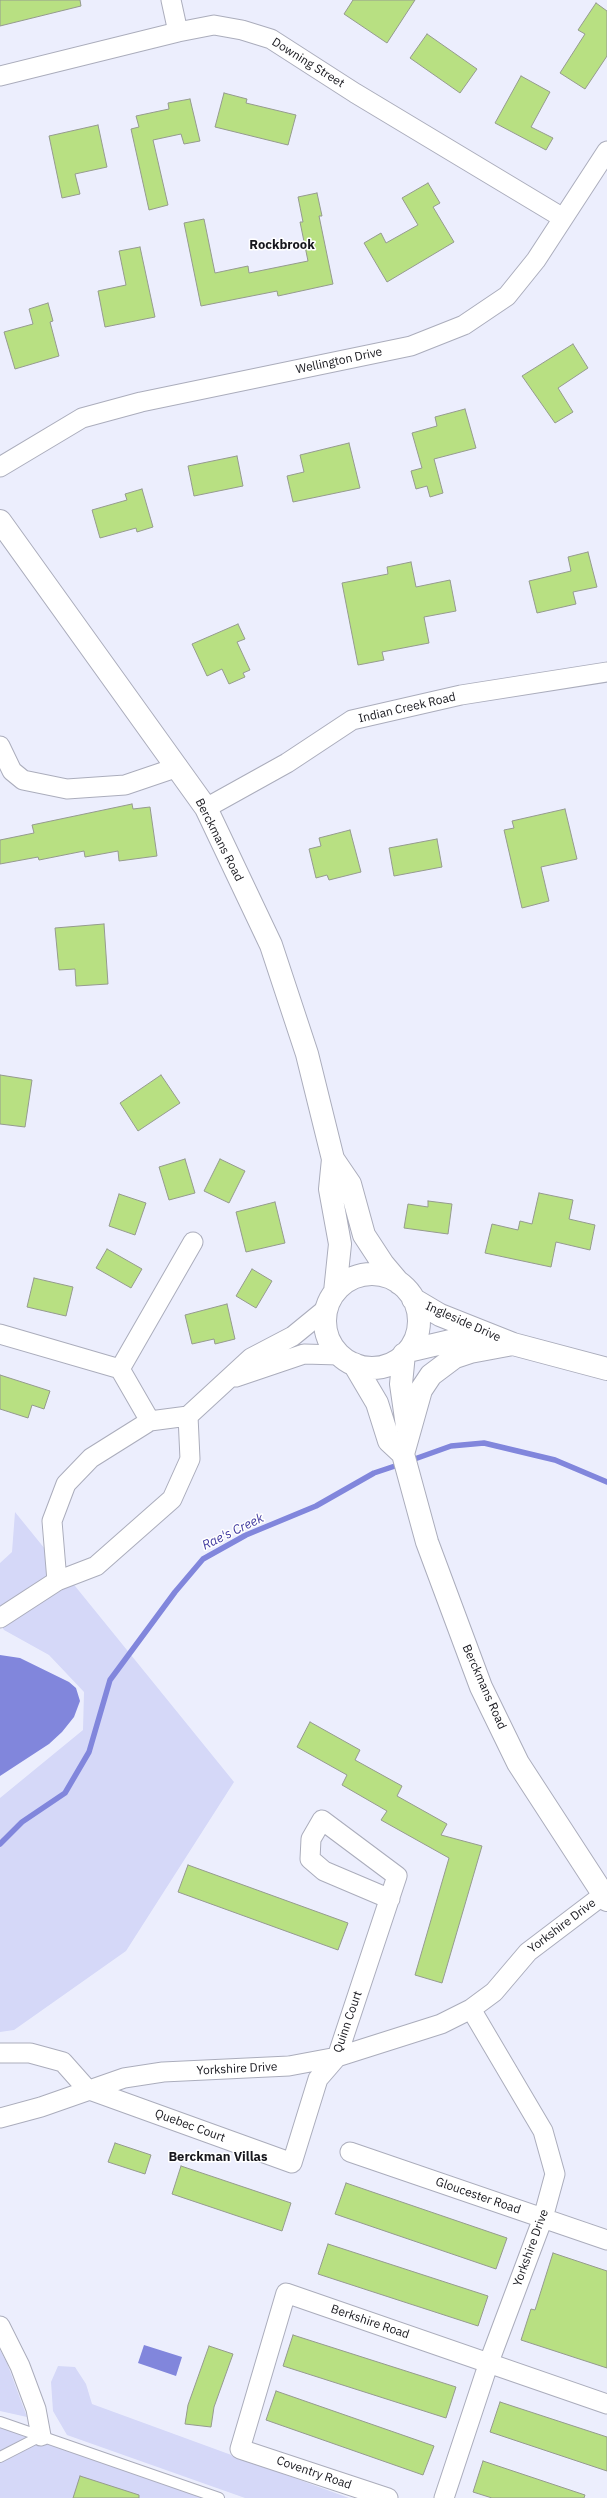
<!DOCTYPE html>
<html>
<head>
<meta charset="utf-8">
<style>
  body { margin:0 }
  canvas { display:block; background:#eceefd }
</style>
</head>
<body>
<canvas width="607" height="2498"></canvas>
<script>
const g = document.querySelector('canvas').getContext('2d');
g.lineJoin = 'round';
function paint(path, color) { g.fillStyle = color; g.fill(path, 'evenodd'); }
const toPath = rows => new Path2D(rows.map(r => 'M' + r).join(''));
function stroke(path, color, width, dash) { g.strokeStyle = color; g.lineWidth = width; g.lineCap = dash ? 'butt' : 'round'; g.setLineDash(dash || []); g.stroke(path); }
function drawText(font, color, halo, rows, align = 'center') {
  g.font = font + ' "IBM Plex Sans",sans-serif'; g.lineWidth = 3; g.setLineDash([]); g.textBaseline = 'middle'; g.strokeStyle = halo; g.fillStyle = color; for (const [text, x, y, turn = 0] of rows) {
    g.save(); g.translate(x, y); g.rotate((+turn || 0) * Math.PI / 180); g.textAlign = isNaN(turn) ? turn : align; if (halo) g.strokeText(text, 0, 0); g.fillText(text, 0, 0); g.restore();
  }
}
paint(toPath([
  [15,1512,234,1782,126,1951,14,2030,0,2032,0,1798,83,1730,84,1692,49,1655,4,1630,0,1624,0,1563,12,1552],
  [0,2350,7,2363,27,2417,0,2411],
  [58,2366,75,2367,86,2384,92,2404,349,2498,245,2498,67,2435,53,2411,51,2382],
  [0,2423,210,2498,0,2498]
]), '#d5d8f8');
paint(toPath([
  [0,1655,20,1658,69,1682,76,1688,80,1701,74,1717,62,1732,49,1744,0,1776],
  [144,2345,182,2357,176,2376,138,2363]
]), '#8186dc');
stroke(toPath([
  [409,1461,451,1446,484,1443,555,1460,607,1482],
  [0,1844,22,1822,65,1793,89,1752,110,1680,175,1592,203,1559,246,1535,316,1506,374,1473,401,1464]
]), '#8186dc', 5.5);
const building = toPath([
  [0,0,80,0,81,6,0,26,0,0],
  [353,0,415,0,387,43,344,14,353,0],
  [596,3,607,11,607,56,585,89,560,73,585,34,578,30,596,3],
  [427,34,477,69,460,93,410,58,427,34],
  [521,76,550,92,531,127,553,138,546,150,495,123,521,76],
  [224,93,247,99,246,103,296,115,288,145,215,127,224,93],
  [190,99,200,141,184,144,181,134,153,140,168,205,149,210,131,129,139,127,136,116,169,109,168,103,190,99],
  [98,125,107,167,75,174,80,194,62,198,49,136,98,125],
  [428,183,440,203,433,207,454,242,387,282,364,243,381,233,386,243,418,225,402,198,428,183],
  [317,193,322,216,319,216,333,284,278,296,277,291,201,306,184,223,204,219,215,273,248,266,249,273,308,261,300,222,303,222,298,197,317,193],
  [140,247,155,317,105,327,98,291,126,285,119,251,140,247],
  [48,303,53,321,50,322,59,356,15,369,4,332,33,324,29,309,48,303],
  [573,344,588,368,558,388,573,412,555,423,522,376,573,344],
  [465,409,476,448,434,459,443,493,430,497,427,486,416,489,411,471,422,468,412,433,437,426,435,417,465,409],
  [349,443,360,488,293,502,287,476,304,472,300,455,349,443],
  [237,456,243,486,194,496,188,466,237,456],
  [142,489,153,527,137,532,136,528,100,538,92,510,127,500,125,494,142,489],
  [588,552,597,587,573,592,576,604,537,613,529,581,571,571,568,557,588,552],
  [411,562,416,587,450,580,456,611,424,617,429,643,382,652,384,660,358,665,342,583,388,574,387,567,411,562],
  [238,624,245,639,237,642,250,670,243,673,245,677,229,684,222,669,207,676,192,644,238,624],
  [132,804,133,809,150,807,157,856,119,861,118,851,85,857,84,851,39,860,38,857,0,864,0,840,34,833,32,825,132,804],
  [565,809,577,859,541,867,549,901,522,908,504,830,514,828,512,821,565,809],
  [350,830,361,872,329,880,327,875,316,878,309,849,321,846,319,838,350,830],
  [437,839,442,867,394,876,389,848,437,839],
  [104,924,108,984,76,986,75,969,59,970,55,928,104,924],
  [0,1075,32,1080,25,1127,0,1124,0,1075],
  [161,1075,180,1103,138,1131,120,1103,161,1075],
  [185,1159,195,1193,169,1200,159,1167,185,1159],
  [220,1159,245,1171,229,1203,204,1191,220,1159],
  [539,1193,573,1200,569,1219,595,1225,590,1250,556,1242,551,1267,485,1253,492,1224,518,1230,520,1221,532,1224,539,1193],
  [119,1194,146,1203,135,1235,109,1226,119,1194],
  [428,1201,452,1204,448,1234,404,1228,408,1204,428,1207,428,1201],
  [275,1202,285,1243,246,1252,236,1212,275,1202],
  [107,1249,142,1269,131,1288,96,1268,107,1249],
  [252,1269,272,1281,256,1308,236,1296,252,1269],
  [34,1278,73,1287,66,1316,27,1307,34,1278],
  [227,1304,235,1339,215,1344,214,1339,192,1344,185,1315,227,1304],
  [0,1375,50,1391,44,1409,32,1405,28,1418,0,1409,0,1375],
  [310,1722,360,1750,355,1760,402,1786,397,1796,447,1824,441,1835,482,1846,442,1983,415,1975,449,1858,381,1820,387,1811,342,1785,347,1775,297,1747,310,1722],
  [188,1865,348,1923,338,1950,178,1892,188,1865],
  [115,2143,151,2155,145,2174,108,2162,115,2143],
  [181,2166,291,2203,282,2231,172,2194,181,2166],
  [346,2183,507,2238,496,2269,335,2214,346,2183],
  [328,2244,488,2296,478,2326,318,2274,328,2244],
  [553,2253,607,2271,607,2368,521,2340,531,2309,535,2310,553,2253],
  [293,2335,456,2387,446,2418,283,2366,293,2335],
  [209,2346,233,2354,214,2407,211,2427,185,2424,188,2405,209,2346],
  [276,2391,434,2446,423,2475,266,2420,276,2391],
  [500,2402,607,2437,607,2471,490,2432,500,2402],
  [483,2461,585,2495,584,2498,492,2498,473,2492,483,2461],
  [80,2476,139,2495,139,2498,73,2498,80,2476]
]);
paint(building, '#b8e082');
stroke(building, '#959b8e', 1);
const lane = toPath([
  [0,2422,219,2498],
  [0,2457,41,2436]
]);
const street = toPath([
  [171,0,178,32],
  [0,76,178,32,214,25,242,30,271,39,355,93,563,218],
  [0,467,82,418,141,402,411,346,464,325,507,296,536,260,607,151],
  [0,746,12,771,23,780,67,789,125,785,178,767],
  [206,808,287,763,352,720,461,695,607,672],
  [0,1334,120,1369],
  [236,1377,304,1354,339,1355],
  [188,1416,251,1358,293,1336,326,1309],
  [150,1421,120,1369,193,1242],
  [57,1581,52,1521,66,1484,91,1458,150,1421,188,1416],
  [0,1618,57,1581,96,1566,172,1499,190,1459,188,1416],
  [0,2053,30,2053,63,2062,87,2089,292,2163,318,2079,337,2057,397,1876,322,1820,311,1839,310,1859,324,1871,390,1899],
  [0,2118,41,2107,124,2078,163,2072,289,2066,337,2057,441,2024,471,2009],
  [350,2152,607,2240],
  [0,2326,20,2366,36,2409,41,2436],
  [388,2498,240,2449,286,2293,607,2404],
  [444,2498,489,2362,543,2218,555,2174,543,2131,471,2009,494,1992,528,1952,603,1895]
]);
const secondary = toPath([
  [0,521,206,808,271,945,307,1054,333,1159,350,1184,364,1235,383,1264,399,1283],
  [333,1159,330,1189,340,1244,335,1292],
  '325 1321a47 47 0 1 1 94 0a47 47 0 1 1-94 0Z',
  [413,1299,440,1315,513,1344,607,1369],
  [408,1351,459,1339,486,1341],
  [404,1354,401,1384,407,1426],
  [354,1364,377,1403,389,1441,403,1454,427,1542,481,1687,518,1763,607,1900],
  [403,1454,421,1390,431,1375,455,1357,470,1352,513,1344]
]);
stroke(lane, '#abadbc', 12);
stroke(street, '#abadbc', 21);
stroke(secondary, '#abadbc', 24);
stroke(lane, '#fff', 10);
stroke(street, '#fff', 19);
stroke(secondary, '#fff', 22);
drawText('12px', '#17171d', '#fff', [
  ["Downing Street",308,63,32],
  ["Wellington Drive",339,361,-12],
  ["Indian Creek Road",407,708,-13],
  ["Berckmans Road",219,840,63],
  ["Ingleside Drive",463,1322,24],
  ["Berckmans Road",484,1687,66],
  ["Yorkshire Drive",562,1926,-37],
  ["Quinn Court",348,2022,-71],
  ["Yorkshire Drive",237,2069,-3],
  ["Quebec Court",190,2126,20],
  ["Gloucester Road",478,2196,19],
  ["Yorkshire Drive",531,2248,-70],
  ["Berkshire Road",370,2322,19],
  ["Coventry Road",314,2473,19]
]);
drawText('bold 13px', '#17171d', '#fff', [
  ["Rockbrook",282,245],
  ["Berckman Villas",218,2157]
]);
drawText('italic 13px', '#423ba0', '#fff', [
  ["Rae's Creek",233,1532,-26]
]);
</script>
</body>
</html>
